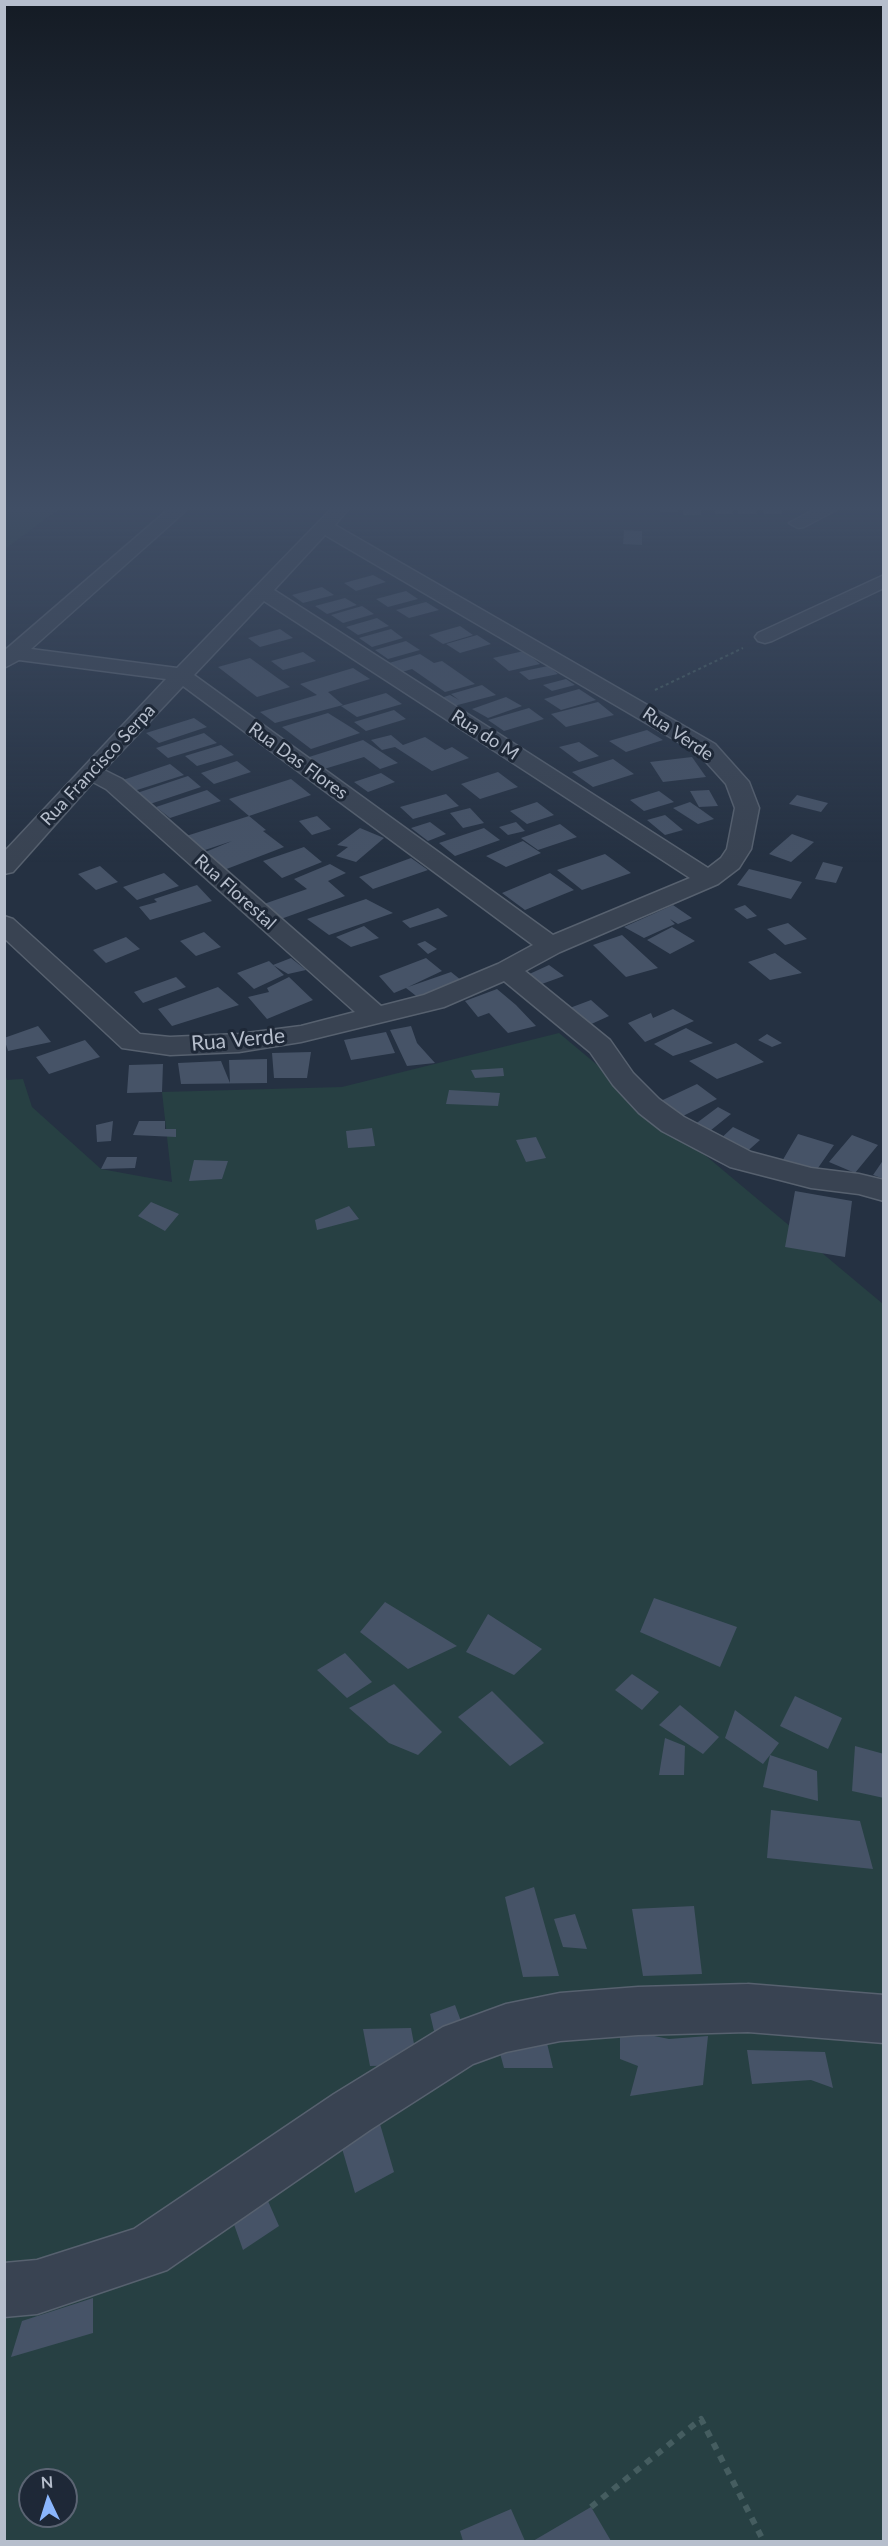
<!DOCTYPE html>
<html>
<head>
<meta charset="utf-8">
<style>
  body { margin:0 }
  #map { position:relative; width:888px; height:2546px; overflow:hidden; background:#253142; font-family:Lato,sans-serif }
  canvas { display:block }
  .frame { position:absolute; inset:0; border:6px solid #b6becc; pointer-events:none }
  .north { position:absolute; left:18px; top:2468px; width:60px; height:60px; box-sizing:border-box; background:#1e2837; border:2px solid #5b6473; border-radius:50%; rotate:356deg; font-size:16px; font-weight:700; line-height:24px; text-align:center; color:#b6becc }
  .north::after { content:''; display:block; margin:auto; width:21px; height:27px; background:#8ab6fd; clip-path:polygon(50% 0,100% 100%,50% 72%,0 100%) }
</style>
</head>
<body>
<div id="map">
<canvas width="888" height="2546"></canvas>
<div class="frame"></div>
<div class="north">N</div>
</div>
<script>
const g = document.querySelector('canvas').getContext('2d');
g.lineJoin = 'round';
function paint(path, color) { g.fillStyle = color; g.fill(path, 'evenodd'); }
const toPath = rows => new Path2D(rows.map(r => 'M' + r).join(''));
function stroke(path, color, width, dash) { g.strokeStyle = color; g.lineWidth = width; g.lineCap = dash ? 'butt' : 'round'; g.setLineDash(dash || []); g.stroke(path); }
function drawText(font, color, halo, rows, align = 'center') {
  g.font = font + ' Lato,sans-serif'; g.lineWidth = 6; g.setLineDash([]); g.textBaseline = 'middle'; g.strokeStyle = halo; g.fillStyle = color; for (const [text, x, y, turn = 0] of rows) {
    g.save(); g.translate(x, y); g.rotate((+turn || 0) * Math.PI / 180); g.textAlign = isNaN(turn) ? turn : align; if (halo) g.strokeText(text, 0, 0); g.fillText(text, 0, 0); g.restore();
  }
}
paint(toPath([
  [5,507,62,507,5,549],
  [559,1033,883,1304,883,2541,5,2541,4,1071,7,1080,23,1079,32,1107,101,1169,172,1182,162,1092,342,1087],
  [30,2480,66,2480,66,2516,30,2516]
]), '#274043');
paint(toPath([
  [659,507,678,507,678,512,660,512],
  [683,507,701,507,701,515,683,515],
  [714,507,732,507,733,514,715,514],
  [738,507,756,507,757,514,738,514],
  [763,507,781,507,782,514,764,514],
  [624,530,642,531,642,545,623,544],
  [373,575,386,582,356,591,344,583],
  [322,587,334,595,303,603,292,595],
  [406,591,418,599,388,607,376,599],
  [345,598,357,605,327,614,315,606],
  [426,602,439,610,409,618,396,610],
  [362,606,374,614,343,623,331,615],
  [377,618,389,626,358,635,346,627],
  [460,626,473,635,443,644,429,635],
  [280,629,293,638,260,647,248,638],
  [391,629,403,638,372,647,359,638],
  [477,635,491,644,460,653,446,644],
  [406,641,420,650,388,659,375,650],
  [524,651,540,664,509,671,493,658],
  [303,652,316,661,283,670,271,661],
  [420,654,434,663,442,661,475,684,445,692,412,669,402,672,389,663],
  [250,658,290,687,257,697,218,667],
  [548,666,558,674,529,680,519,672],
  [353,668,370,679,328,692,343,705,275,723,260,712,317,695,300,684],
  [566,679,575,685,552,691,543,685],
  [482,685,496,695,450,707,438,699,450,695,459,700,451,694],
  [579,689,596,700,561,710,544,699],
  [386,693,402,704,357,717,341,706],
  [506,697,522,706,488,718,472,709],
  [598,702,614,715,566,727,551,714],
  [529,708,544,719,504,731,488,720],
  [394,710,406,719,366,731,354,722],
  [328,713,360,733,311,749,282,727],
  [194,718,207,727,159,743,146,733],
  [647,730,663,740,626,752,609,741],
  [204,733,217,743,168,758,156,748],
  [391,735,403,745,425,737,445,750,452,747,469,758,432,771,395,747,382,750,371,740],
  [363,740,398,763,380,769,364,757,324,769,309,757],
  [579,742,599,756,579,762,559,747],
  [221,745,234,755,197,766,185,756],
  [692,757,706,777,663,782,650,762],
  [613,759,634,774,593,787,572,772],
  [237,761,251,772,214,784,201,773],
  [170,764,184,775,134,791,120,781],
  [498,772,518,787,480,799,461,784],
  [381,773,395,782,368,792,354,782],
  [188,776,201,787,150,804,137,793],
  [291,779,311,795,249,816,266,830,263,831,284,847,224,870,203,853,232,841,196,853,180,838,249,816,229,799],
  [207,790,221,801,170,818,156,807],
  [709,790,718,806,699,807,690,791],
  [659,791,674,802,644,811,630,800],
  [446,794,459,806,413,819,400,807],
  [797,795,828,803,821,812,789,804],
  [537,802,554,815,527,824,510,811],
  [690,802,703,811,714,819,698,824,673,808],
  [470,808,484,823,463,828,450,813],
  [665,815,683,830,665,835,647,820],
  [317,816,331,829,312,835,299,821],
  [430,822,446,834,428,841,411,828],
  [516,822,525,831,508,835,499,827],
  [560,824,577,837,538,850,521,838],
  [360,828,384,838,356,862,336,856,348,847,337,845],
  [484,828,500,840,455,856,439,843],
  [792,834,814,842,791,862,769,854],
  [523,841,541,853,506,867,486,856],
  [304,847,322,862,282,878,263,861],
  [605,854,631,873,582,890,557,870],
  [411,858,428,870,373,889,359,877],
  [823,862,843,867,836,883,815,879],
  [330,864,346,873,328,881,345,896,278,920,261,905,307,889,294,879],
  [100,866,118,882,96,890,78,874],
  [749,869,802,882,791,899,737,885],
  [164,873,179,886,137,900,123,887],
  [550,873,574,890,525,910,502,893],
  [197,885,212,901,150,920,139,907,157,902,154,899],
  [366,899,393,913,329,935,307,919],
  [673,905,692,918,678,924,670,919,675,924,644,938,624,927],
  [745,905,757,916,747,919,734,909],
  [438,908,448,916,410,928,402,921],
  [788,923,807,939,785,945,767,929],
  [364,926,379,938,351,947,336,937],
  [672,927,695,941,670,954,647,940],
  [204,932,221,947,196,956,180,941],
  [622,935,658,968,626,977,593,945],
  [126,937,140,949,106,963,93,950],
  [425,941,437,949,428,954,417,944],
  [775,953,802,973,770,980,748,962],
  [291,958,306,970,288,974,273,965],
  [426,958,442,971,408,987,451,972,466,984,420,999,406,988,394,993,379,976],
  [269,961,284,975,254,989,237,973],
  [549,965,564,976,539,985,525,976],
  [176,977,186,987,143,1003,134,992],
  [289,977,313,1000,267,1019,248,997,269,992,267,988],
  [218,987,239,1005,172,1026,158,1009],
  [497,989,516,1005,536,1026,508,1033,489,1013,478,1017,465,1001],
  [591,1000,609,1016,587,1026,567,1009],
  [673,1009,694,1021,645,1042,628,1023,651,1013,653,1018],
  [38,1026,51,1042,8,1051,4,1038],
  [411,1026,417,1043,435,1063,407,1066,390,1030],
  [686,1028,713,1043,673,1056,654,1044],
  [386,1032,395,1053,351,1060,344,1040],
  [767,1034,782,1043,772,1047,758,1040],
  [85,1040,100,1057,49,1074,36,1057],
  [736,1043,764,1062,717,1079,689,1061],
  [311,1052,307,1078,274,1078,272,1053],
  [267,1059,267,1083,181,1084,178,1063,221,1061,230,1083,229,1060],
  [163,1064,162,1092,127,1093,129,1065],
  [503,1068,504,1076,475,1078,471,1070],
  [697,1084,717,1099,671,1122,650,1106],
  [449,1090,500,1093,498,1106,446,1104],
  [718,1107,731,1114,700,1139,686,1131],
  [113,1121,111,1141,97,1142,96,1125],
  [139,1121,165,1121,165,1129,176,1129,176,1137,133,1135],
  [733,1127,760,1140,742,1156,716,1143],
  [372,1128,375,1146,348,1148,346,1131],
  [798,1134,834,1145,811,1178,781,1163],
  [852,1135,878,1145,855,1173,829,1162],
  [536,1137,546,1158,526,1162,516,1140],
  [107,1157,137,1157,135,1168,101,1169],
  [884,1159,884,1179,873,1175],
  [194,1160,228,1161,222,1179,189,1181],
  [795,1191,852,1201,845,1257,785,1247],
  [151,1202,179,1214,165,1231,138,1216],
  [349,1206,359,1219,317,1230,315,1220],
  [654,1598,737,1627,720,1667,640,1632],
  [385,1602,457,1646,408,1669,360,1632],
  [488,1614,542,1649,514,1675,466,1652],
  [345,1653,372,1682,347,1698,317,1670],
  [632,1674,659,1692,642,1710,615,1690],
  [394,1684,442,1732,418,1755,389,1743,349,1708],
  [492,1691,544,1743,510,1766,458,1717],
  [795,1696,842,1718,828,1749,780,1726],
  [680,1705,719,1737,703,1754,659,1725],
  [735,1710,779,1743,770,1755,817,1771,818,1801,763,1787,770,1755,763,1764,725,1738],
  [665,1738,685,1746,684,1775,659,1775],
  [855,1746,884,1754,884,1798,852,1791],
  [771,1810,860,1821,873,1869,767,1858],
  [534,1887,559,1976,523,1977,505,1897],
  [694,1906,702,1974,643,1976,632,1909],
  [575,1914,587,1949,563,1947,554,1919],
  [455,2005,464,2029,438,2048,430,2014],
  [411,2028,418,2065,370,2066,363,2029],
  [620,2029,669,2039,708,2036,703,2085,630,2096,638,2066,620,2059],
  [546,2039,553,2068,504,2068,498,2046],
  [747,2050,825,2052,833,2088,811,2080,752,2084],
  [380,2124,394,2172,355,2193,341,2145],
  [264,2192,279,2226,243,2250,230,2213],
  [93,2298,93,2333,11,2357,22,2321],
  [591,2507,611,2541,533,2541],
  [511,2509,525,2541,463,2541,460,2531]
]), '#465367');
const minor = toPath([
  [171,507,190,507,31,649,177,668,333,507,350,507,335,525,715,744,749,782,759,808,751,849,739,868,718,884,560,952,525,971,610,1040,633,1073,659,1099,684,1117,751,1152,811,1168,859,1174,884,1180,884,1201,859,1194,811,1188,730,1167,662,1131,639,1113,613,1085,590,1052,504,981,444,1007,301,1042,239,1052,170,1055,122,1048,4,938,4,916,13,919,140,1034,170,1037,239,1034,301,1026,355,1012,106,789,93,782,13,872,4,874,4,852,166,679,19,660,4,668,4,651,171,507],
  [325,535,699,754,726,784,735,808,727,849,721,858,708,868,274,590,325,535],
  [264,601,690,878,553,935,194,675,264,601],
  [183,686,533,945,498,964,424,995,381,1006,122,779,104,770,183,686],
  [819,507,842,507,804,527,798,528,789,523,819,507],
  [884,575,884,588,772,641,765,643,758,641,755,637,758,633,884,575],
  [748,1984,884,1995,884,2043,748,2032,638,2035,560,2041,506,2052,473,2064,370,2130,167,2270,37,2314,4,2317,4,2263,37,2260,134,2229,334,2094,443,2027,506,2004,560,1993,638,1987,748,1984]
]);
stroke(minor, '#57616f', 3);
stroke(toPath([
  [655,690,743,648]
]), '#455d60', 2, [3, 3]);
stroke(toPath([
  [591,2507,701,2419,764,2542]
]), '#455d60', 6, [7, 7]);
paint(minor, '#394352');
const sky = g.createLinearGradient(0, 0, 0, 863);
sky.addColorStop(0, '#141b24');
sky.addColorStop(0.59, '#404e65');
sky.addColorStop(1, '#404e6500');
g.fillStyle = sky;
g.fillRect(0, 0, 888, 863);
drawText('18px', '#b6becc', '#1e2837', [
  ["Rua Verde",678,734,34],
  ["Rua do M",485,735,33],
  ["Rua Das Flores",298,761,36],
  ["Rua Francisco Serpa",98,765,-47],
  ["Rua Florestal",235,892,42]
]);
drawText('21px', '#b6becc', '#1e2837', [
  ["Rua Verde",238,1040,-5]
]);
</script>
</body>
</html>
